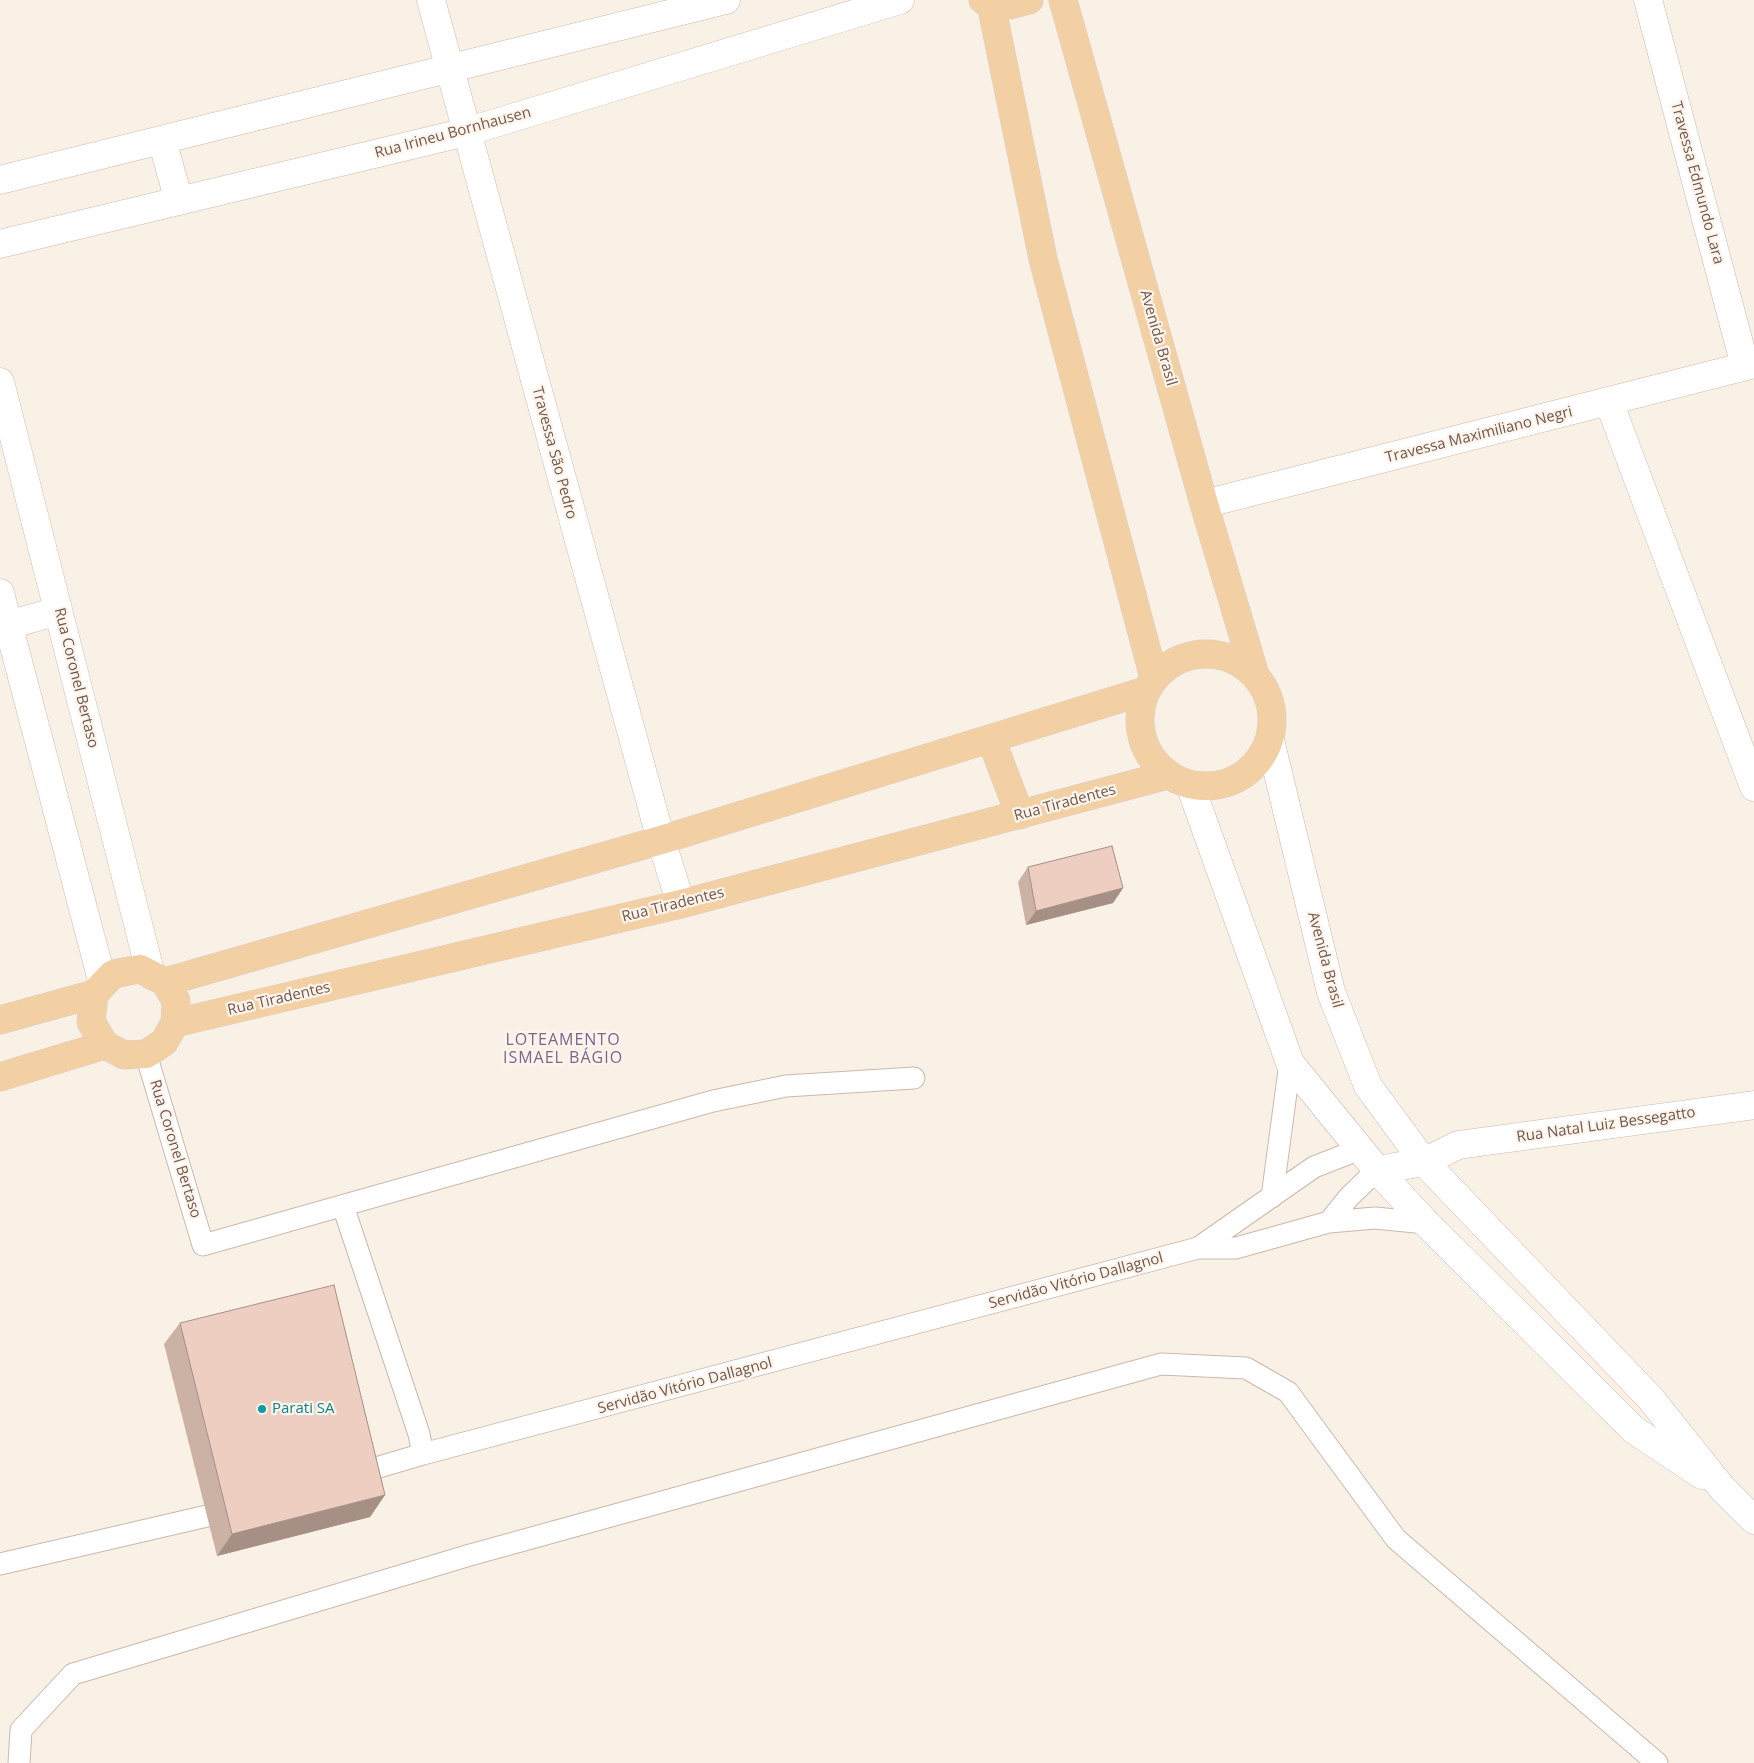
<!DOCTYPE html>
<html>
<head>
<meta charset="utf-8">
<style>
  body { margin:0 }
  canvas { display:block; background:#faf1e6 }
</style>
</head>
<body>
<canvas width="1754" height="1763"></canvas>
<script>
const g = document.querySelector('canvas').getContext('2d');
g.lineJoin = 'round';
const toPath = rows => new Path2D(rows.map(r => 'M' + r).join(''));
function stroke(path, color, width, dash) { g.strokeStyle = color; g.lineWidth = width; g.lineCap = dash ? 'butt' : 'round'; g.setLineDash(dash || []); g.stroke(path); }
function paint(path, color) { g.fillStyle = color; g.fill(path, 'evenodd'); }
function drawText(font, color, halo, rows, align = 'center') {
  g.font = font + ' "Open Sans",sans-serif'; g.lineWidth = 4.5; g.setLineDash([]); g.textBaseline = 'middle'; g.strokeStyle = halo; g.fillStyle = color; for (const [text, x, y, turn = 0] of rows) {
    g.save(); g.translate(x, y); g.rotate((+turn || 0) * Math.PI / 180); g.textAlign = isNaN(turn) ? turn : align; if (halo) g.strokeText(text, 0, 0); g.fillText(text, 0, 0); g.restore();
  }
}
const lane = toPath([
  [146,1054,203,1245,713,1101,786,1086,914,1078],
  [1272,1197,1290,1063],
  [343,1206,419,1434,423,1454,1198,1248,1236,1248,1329,1222,1375,1218,1426,1223],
  [1329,1222,1349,1197,1377,1170],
  [1198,1248,1314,1167,1360,1149],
  [359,1473,423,1454],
  [0,1564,207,1516],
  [19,1763,21,1730,73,1674,470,1555,1161,1364,1246,1368,1288,1392,1396,1539,1657,1763]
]);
const street = toPath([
  [431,0,661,840,681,904],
  [1648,0,1745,366],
  [162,140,179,201],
  [0,180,726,0],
  [0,244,466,132,900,0],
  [1609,402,1754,787],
  [1204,504,1754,364],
  [1270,740,1331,992,1368,1086,1424,1162,1651,1399,1722,1488,1754,1520],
  [1190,785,1290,1063,1377,1170,1426,1223,1634,1430,1702,1475],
  [1377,1170,1424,1162,1458,1145,1754,1105]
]);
const secondary = toPath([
  [0,382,151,975],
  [0,593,103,984],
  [8,625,58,611]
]);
const primary = toPath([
  [983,0,991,4,1010,5,1029,0],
  [1063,0,1204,504,1255,675],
  [991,4,1043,259,1154,678],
  '1140 720a66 66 0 1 1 132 0a66 66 0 1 1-132 0Z',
  [991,739,1020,815],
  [140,969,165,982,176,1001,175,1023,164,1042,146,1054,124,1055,105,1045,91,1022,94,994,113,974,140,969],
  [165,982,661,840,1145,691],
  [0,1020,94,994],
  [175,1023,681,904,1168,775],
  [0,1077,105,1045]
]);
stroke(lane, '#cbb8ad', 23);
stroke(street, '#cbb8ad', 29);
stroke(secondary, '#d0baae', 29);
stroke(primary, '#d7d0cd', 29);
stroke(lane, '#fff', 21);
stroke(street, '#fff', 28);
stroke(secondary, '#fff', 28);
stroke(primary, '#f3cfa4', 28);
paint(toPath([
  [1028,867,1123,888,1113,903,1026,925,1018,882],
  [180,1323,385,1495,370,1517,217,1556,164,1344]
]), '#ccb1a5');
paint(toPath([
  [1123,888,1113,903,1026,925,1036,911],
  [385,1495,370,1517,217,1556,232,1534]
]), '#a69086');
const building = toPath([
  [1112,846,1123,888,1036,911,1028,867,1112,846],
  [334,1285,385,1495,232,1534,180,1323,334,1285]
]);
paint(building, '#edcec0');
stroke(building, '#a69086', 1);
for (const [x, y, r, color] of [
  [262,1409,5,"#0f9aa8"]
]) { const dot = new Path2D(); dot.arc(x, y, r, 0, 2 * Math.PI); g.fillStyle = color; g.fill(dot); stroke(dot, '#fdf5ec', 2); }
drawText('15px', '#71574d', '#fdf5ec', [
  ["Rua Irineu Bornhausen",453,133,-15],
  ["Travessa Edmundo Lara",1697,183,75],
  ["Avenida Brasil",1158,338,74],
  ["Travessa Maximiliano Negri",1479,435,-14],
  ["Travessa São Pedro",554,453,75],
  ["Rua Coronel Bertaso",76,678,76],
  ["Rua Tiradentes",1065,803,-15],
  ["Rua Tiradentes",673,905,-14],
  ["Avenida Brasil",1325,960,75],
  ["Rua Tiradentes",279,999,-13],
  ["Rua Natal Luiz Bessegatto",1606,1125,-8],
  ["Rua Coronel Bertaso",175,1149,73],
  ["Servidão Vitório Dallagnol",1076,1281,-15],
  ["Servidão Vitório Dallagnol",685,1386,-15]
]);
drawText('15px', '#0d838f', '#fdf5ec', [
  ["Parati SA",272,1409]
], 'left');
g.letterSpacing = '1px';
drawText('16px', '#7c658d', '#fdf5ec', [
  ["LOTEAMENTO",563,1040],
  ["ISMAEL BÁGIO",563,1058]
]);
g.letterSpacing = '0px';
</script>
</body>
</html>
